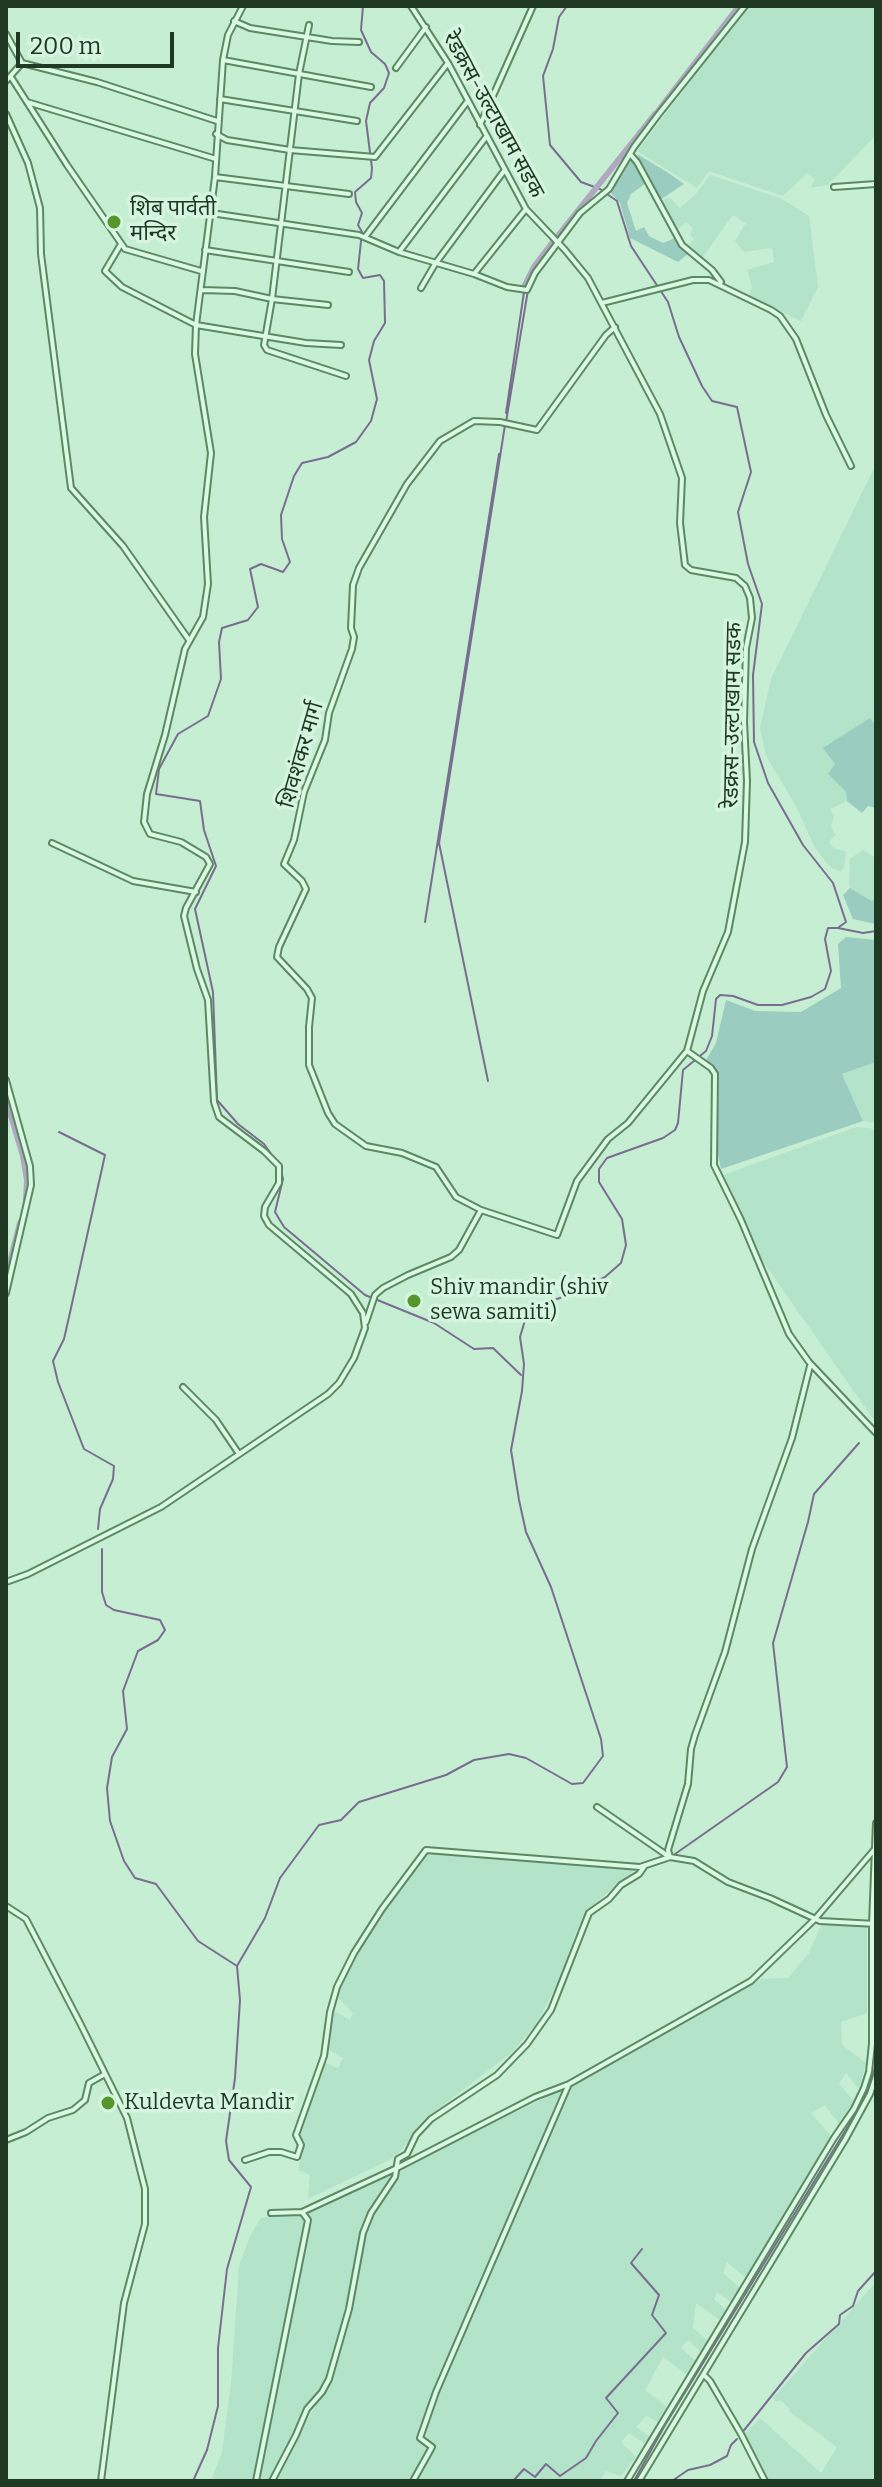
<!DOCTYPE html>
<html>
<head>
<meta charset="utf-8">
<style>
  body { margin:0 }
  #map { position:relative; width:882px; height:2487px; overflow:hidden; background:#c6eed3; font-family:Bitter,serif }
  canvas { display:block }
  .frame { position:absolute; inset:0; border:8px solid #1f3922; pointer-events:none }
  .scale { position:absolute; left:16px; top:32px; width:158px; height:36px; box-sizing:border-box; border:4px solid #1f3922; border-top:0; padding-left:10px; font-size:24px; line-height:28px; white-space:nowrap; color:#1f3922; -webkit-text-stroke:6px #d5f5e0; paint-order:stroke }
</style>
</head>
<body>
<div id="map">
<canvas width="882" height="2487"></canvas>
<div class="frame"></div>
<div class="scale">200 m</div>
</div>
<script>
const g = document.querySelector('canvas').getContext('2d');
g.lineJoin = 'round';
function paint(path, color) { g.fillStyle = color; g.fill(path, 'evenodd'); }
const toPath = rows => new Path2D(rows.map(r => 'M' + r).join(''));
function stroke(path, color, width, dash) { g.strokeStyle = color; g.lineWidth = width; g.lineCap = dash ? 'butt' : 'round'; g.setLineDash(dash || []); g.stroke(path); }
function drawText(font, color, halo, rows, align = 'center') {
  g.font = font + ' Bitter,"Noto Sans Devanagari",serif'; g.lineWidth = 7; g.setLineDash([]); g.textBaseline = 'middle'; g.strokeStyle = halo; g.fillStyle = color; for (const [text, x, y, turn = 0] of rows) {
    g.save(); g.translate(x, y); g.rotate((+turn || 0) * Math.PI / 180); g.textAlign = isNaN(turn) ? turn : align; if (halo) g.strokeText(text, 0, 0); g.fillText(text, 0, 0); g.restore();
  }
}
paint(toPath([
  [748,6,876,6,876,135,828,185,810,188,815,179,807,173,783,196,709,171,697,188,637,151],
  [710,175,782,199,809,216,818,287,801,321,749,296,752,287,747,270,774,262,772,248,744,252,735,241,746,223,733,215,702,258,687,247,694,239,690,234,693,228,686,222,676,231,660,202,669,197,680,208,695,195],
  [876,464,876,726,870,719,828,775,846,792,847,801,830,809,834,816,831,826,835,835,829,842,835,849,846,851,844,867,841,872,829,866,815,848,795,804,766,756,760,728,771,679],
  [863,850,876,858,876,897,873,901,850,888,849,884,850,859],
  [876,1062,876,1123,863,1121,842,1074],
  [856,1127,876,1129,876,1423,762,1260,724,1175],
  [426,1851,637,1868,587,1910,574,1937,560,1979,535,2026,511,2053,421,2122,409,2141,395,2157,308,2199,310,2175,298,2170,303,2146,298,2134,323,2062,338,2068,343,2058,326,2048,332,2010,350,2020,353,2013,336,1996,358,1947],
  [822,1923,867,1926,867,2013,841,2022,842,2045,866,2063,859,2089,846,2073,839,2084,854,2101,839,2124,825,2105,811,2113,831,2136,746,2278,727,2262,723,2273,740,2288,731,2302,717,2292,714,2299,726,2310,720,2320,696,2303,693,2328,708,2341,702,2353,688,2340,681,2348,696,2361,686,2374,663,2357,645,2390,667,2407,658,2422,646,2416,636,2427,650,2437,644,2443,629,2433,621,2442,636,2457,621,2476,606,2471,600,2481,274,2481,330,2379,336,2350,321,2390,307,2405,269,2481,255,2479,252,2481,211,2481,222,2452,231,2384,239,2266,250,2236,261,2218,309,2211,396,2169,391,2180,399,2168,569,2086,761,1979,788,1978,809,1953],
  [876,2282,876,2481,766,2481,743,2435,760,2418,821,2473,837,2447,789,2411,790,2409,780,2400,777,2402,773,2398]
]), '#b3e3c9');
paint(toPath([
  [637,154,667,172,684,184,660,200],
  [631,158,646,183,631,194,627,203,636,231,644,227,649,236,663,243,675,238,688,254,678,262,630,238,620,203,610,192],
  [870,718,876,726,876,808,868,806,862,813,847,801,846,792,828,774,835,764,823,748],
  [850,888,872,901,876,897,876,924,853,919,843,895],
  [846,937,876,940,876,1062,842,1074,863,1121,721,1169,717,1150,719,1078,716,1070,705,1062,716,1043,726,1000,755,1011,801,1012,841,988,838,944]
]), '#9accbf');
stroke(toPath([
  [567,6,559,17,553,49,543,76,550,145,581,182,600,189,617,201,631,246,668,302,679,337,702,386,712,401,737,407,751,472,738,512,748,564,762,604,753,675,754,742,768,783,803,845,833,883,846,922,839,927],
  [506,413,524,292],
  [506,422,528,290],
  [425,922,499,454],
  [488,1081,439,843,505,425],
  [59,1132,105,1155,69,1317,64,1339,53,1361,58,1382,84,1449,114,1466,113,1479,100,1509,98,1529],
  [279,1165,264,1144,238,1124,217,1100,213,992,195,909,216,866,204,830,200,801,156,794,159,769,178,734,208,716,221,679,219,642,222,628,248,620,258,607,250,569,261,564,283,572,290,562,282,539,281,515,294,476,302,463,328,457,356,442,371,421,377,399,369,360,374,341,385,323,384,281,380,275,363,278,358,269,362,232,358,225,362,213,356,202,355,192,371,178,372,168,366,121,370,103,384,88,389,73,385,64,371,52,361,30,363,6],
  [281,1171,283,1179,275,1212,284,1227,365,1295,434,1323,474,1349,493,1348,521,1375],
  [102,1549,102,1592,106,1605,114,1610,160,1620,165,1630,158,1640,138,1651,123,1691,127,1729,112,1757,107,1788,110,1821,124,1861,135,1878,156,1884,198,1941,237,1966],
  [675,1854,778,1782,787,1767,773,1643,808,1522,814,1494,859,1443],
  [873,2078,876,2060],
  [741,2434,806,2353,839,2324,840,2315,853,2306,858,2291,876,2271],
  [193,2481,207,2450,218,2406,218,2348,227,2269,251,2187,229,2160,226,2141,235,2078,240,2000,237,1966,265,1918,280,1878,319,1825,341,1820,359,1802,446,1775,474,1760,509,1754,526,1758,572,1784,583,1783,603,1756,601,1739,551,1587,526,1532,519,1500,511,1450,522,1391,524,1364,520,1337,526,1317,535,1307,579,1291,605,1277,621,1263,626,1245,622,1219,599,1182,599,1169,607,1158,663,1138,675,1130,678,1123,683,1070,706,1051,712,1036,716,999,720,995,733,996,758,1005,782,1005,811,997,825,989,831,971,825,939,828,928,838,928,863,933,876,931],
  [513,2481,524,2469,535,2477,546,2464,560,2476,586,2458,596,2441,618,2413,606,2398,666,2333,652,2315,659,2295,631,2263,642,2249],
  [634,2481,665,2425,869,2092],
  [672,2481,688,2470,710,2465,727,2456,731,2445,737,2439]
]), '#7a6e90', 2);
stroke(toPath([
  [658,111,739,6],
  [557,237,655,114],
  [524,287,534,267,552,243],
  [6,1099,23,1156,27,1180,26,1201],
  [6,1278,20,1223]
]), '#b0a7c1', 6);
const street = toPath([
  [411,6,448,63,526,209,565,250,588,278,660,414,682,478,680,523,685,565,691,570,736,578,745,586,750,598,752,618,746,648,744,722,747,781,745,842,728,932,703,991,687,1051,711,1068,715,1074,714,1165,741,1220,789,1334,809,1362,876,1433],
  [234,21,250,28,332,41,359,42],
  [309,25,299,74,272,299,264,345,267,350,346,376],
  [6,34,22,63,6,81],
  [223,60,371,87],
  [22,63,97,82,217,121],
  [396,68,426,27],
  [11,77,67,165,125,249,201,271],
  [220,99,357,121],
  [27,102,216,159],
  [6,114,28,163,40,208,41,254,71,488,123,546,189,640],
  [480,125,533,6],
  [216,134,227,140,290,150,375,157,448,63],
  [630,154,637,162,682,245,712,270,721,282],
  [215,177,349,194],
  [834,187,876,184],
  [211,213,359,235,399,252,474,274,507,287,527,290,535,273,580,213,609,189,634,147,658,115,745,6],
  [365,237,467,102],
  [121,244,105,271,122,287,196,325,306,343,341,345],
  [205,250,349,272],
  [399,252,486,137],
  [474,274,526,209],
  [421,288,435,264,504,171],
  [202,290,235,291,272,299,328,305],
  [602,303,693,280,709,280,771,310,780,316,796,339,826,415,851,466],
  [52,843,133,881,196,892],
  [6,1080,30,1166,31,1185,6,1293],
  [481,1210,456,1197,436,1167,402,1153,366,1146,335,1124,328,1113,309,1065,309,1027,312,998,307,989,277,957,279,947,306,889,302,881,284,864,294,840,304,792,325,740,329,713,352,649,354,637,351,628,353,585,359,568,407,484,440,441,474,421,500,422,537,430,606,335,615,327],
  [366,1322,375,1295,383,1288,408,1275,451,1257,459,1250,481,1210,557,1235,577,1181,608,1139,628,1123,686,1052],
  [810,1366,792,1438,752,1549,725,1652,695,1735,691,1749,688,1784,668,1850,670,1857,694,1861,728,1882,770,1898,820,1921,876,1924],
  [183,1387,216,1420,239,1454],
  [6,1582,28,1574,161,1507,328,1394,339,1383,354,1358,365,1328,363,1313,351,1294,269,1225,264,1216,265,1207,279,1183,279,1166,264,1151,219,1117,214,1102,208,1000,197,969,184,916,186,908,210,864,206,857,181,842,150,834,144,822,147,794,165,735,185,649,203,617,208,584,204,517,211,453,195,354,196,325,215,177,223,60,228,35,243,6],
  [597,1807,668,1856],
  [6,1906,26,1919,80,2023,127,2118,145,2189,145,2224,124,2303,101,2481],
  [6,2140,26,2132,48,2118,73,2110,85,2100,89,2083,105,2074],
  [245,2160,269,2152,281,2152,297,2157,301,2145,296,2135,324,2056,330,2012,337,1987,354,1953,382,1909,426,1850,640,1867,670,1857],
  [271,2213,302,2212,397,2168,535,2097,569,2084,751,1981,815,1919,874,1850],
  [704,2375,710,2381,741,2434,765,2481],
  [256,2481,308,2220,302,2212],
  [272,2481,296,2435,307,2409,322,2392,329,2379,349,2309,363,2233,371,2213,395,2177,398,2159,407,2154,416,2135,431,2119,497,2075,527,2044,551,2010,589,1913,609,1899,621,1885,639,1874,644,1867],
  [413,2481,432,2447,420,2438,436,2392,568,2086],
  [627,2481,834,2138,854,2109,864,2088,869,2072,872,2044,872,1924,876,1823],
  [639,2481,845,2140,870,2094,876,2076]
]);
stroke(street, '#5c8962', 8);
stroke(street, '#d9f9e3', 4);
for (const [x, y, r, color] of [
  [114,222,8,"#56972c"],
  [414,1301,8,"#56972c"],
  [108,2103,8,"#56972c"]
]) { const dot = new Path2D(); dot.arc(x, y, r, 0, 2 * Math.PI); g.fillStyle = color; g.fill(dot); stroke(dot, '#d5f5e0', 3); }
drawText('22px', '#1f3922', '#d5f5e0', [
  ["रेडक्रस-उल्टाखाम सडक",493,115,61],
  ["रेडक्रस-उल्टाखाम सडक",733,715,-89],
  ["शिवशंकर मार्ग",302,755,-74]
]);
drawText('22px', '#1f3922', '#d5f5e0', [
  ["शिब पार्वती",130,209],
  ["मन्दिर",130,234],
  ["Shiv mandir (shiv",430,1288],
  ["sewa samiti)",430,1313],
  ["Kuldevta Mandir",124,2103]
], 'left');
</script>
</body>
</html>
